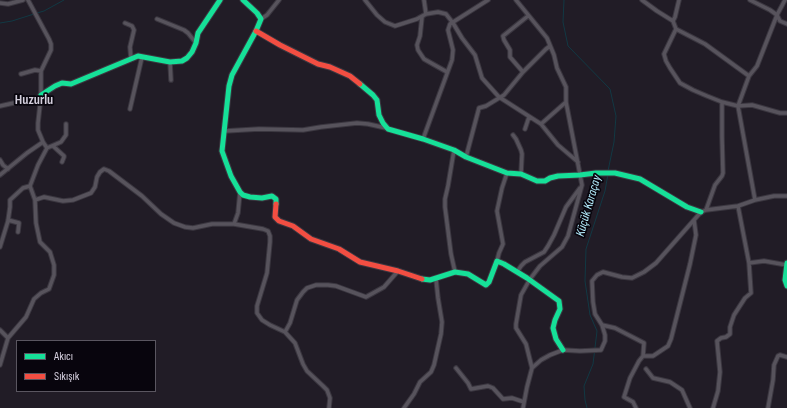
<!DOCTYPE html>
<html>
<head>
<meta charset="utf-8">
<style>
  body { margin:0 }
  #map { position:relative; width:787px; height:408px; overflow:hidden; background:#211c26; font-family:"Sofia Sans Condensed",sans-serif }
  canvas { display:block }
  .legend { position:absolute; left:16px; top:340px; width:140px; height:52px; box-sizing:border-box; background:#08050d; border:1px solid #5a5660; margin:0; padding:5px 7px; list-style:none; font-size:12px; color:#d4cfdd }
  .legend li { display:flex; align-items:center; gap:8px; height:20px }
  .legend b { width:20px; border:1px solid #5a5660 }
</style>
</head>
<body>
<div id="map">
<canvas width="787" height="408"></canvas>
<ul class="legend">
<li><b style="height:5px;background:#16e098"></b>Akıcı</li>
<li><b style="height:5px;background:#f24e42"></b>Sıkışık</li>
</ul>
</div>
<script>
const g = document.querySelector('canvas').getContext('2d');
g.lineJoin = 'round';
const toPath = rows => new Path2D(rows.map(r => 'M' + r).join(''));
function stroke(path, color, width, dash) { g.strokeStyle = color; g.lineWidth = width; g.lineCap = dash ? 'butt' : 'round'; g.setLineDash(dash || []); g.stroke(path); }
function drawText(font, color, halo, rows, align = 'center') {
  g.font = font + ' "Sofia Sans Condensed",sans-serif'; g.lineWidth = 3.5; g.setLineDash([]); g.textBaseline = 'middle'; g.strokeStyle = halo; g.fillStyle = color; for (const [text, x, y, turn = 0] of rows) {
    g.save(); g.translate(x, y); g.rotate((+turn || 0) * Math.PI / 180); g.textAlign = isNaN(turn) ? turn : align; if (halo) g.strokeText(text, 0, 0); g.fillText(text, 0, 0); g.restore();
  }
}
stroke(toPath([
  [564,0,563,22,568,46,610,89,616,116,614,142,608,171],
  [37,13,44,11,64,0],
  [0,23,12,21,34,14],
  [587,408,585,400,584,386,593,364,597,331,590,315,585,281,586,249,605,191,608,174]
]), '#123944', 1);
const street = toPath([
  [28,0,49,39,51,44,51,50,41,71,41,95],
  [365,0,377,15,385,22,395,26,417,19,426,14],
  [424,0,426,14,438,12,446,14,453,23,462,38,475,55,482,78,499,97,541,124],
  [516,0,547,38,554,55,557,68,566,87,566,102,582,185,568,236,562,247,540,266,530,279,521,295,516,324,516,328,526,344,532,368],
  [642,0,657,11,673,21,675,17,679,0],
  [750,0,770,10,777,15,780,21,787,24],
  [0,3,8,4,23,0],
  [422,17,420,36,417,45,418,50,424,59,447,72],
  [157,19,184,30,188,33,196,43],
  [261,19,267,15,279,0],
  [673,21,676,29,705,44,749,76],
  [125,23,132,26,134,30,130,47,131,59],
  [676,29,664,54,666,61,670,68,680,83,693,90,707,96,722,102,738,106,752,105,780,113,787,113],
  [170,62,171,80],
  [523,72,510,57,510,50,504,40,503,36,528,16],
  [21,74,35,70,41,71],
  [566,102,541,124,558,145,578,162],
  [0,106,36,98],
  [130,109,142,57],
  [525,129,529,117],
  [225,131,259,129,303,130,321,127,357,123,368,124,386,128],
  [513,135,516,139,521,150,522,154,521,174],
  [423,139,452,60,453,50,448,30,450,24,488,0],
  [53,146,64,156,64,157,62,162],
  [47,148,61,142,66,135,66,124],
  [454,150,448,186,445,199,445,207,451,254,455,272],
  [466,157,479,108,486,106,504,95,523,72,546,49,550,46],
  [0,160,3,165,8,169],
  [0,175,27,153,43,142],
  [35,200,44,197,63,201,73,200,91,193,95,187,97,177,100,172,104,169,109,171,142,196,161,214,174,223,185,227,193,228,212,224,234,224,263,229,268,231,270,236,270,242,267,273,257,306,257,313,262,320,270,325,285,332,295,343,303,364,307,371,323,386,327,390,330,398,329,408],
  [755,200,738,106,749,76,757,66,777,15,785,0],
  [706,210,715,185,722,176,723,173,722,137,722,102],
  [8,220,19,223,18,232],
  [234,224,238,213,240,192],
  [0,247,8,221,10,207,10,200,23,188,30,186],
  [497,261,499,253,503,244,497,211,502,188,507,173],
  [749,263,764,261,787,265],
  [517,272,521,266,525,262,544,252,548,246,554,235,566,207,580,188],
  [602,325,615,328,644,343,643,356,639,361,630,378,624,397,633,402,636,408],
  [0,330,8,338],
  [285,332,290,323,297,300,303,292,307,288,316,285,328,285,336,286,366,297,384,287,398,271],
  [643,356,653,356,668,346,671,339,690,264,696,235,694,220],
  [0,365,8,338,26,317,34,299,41,293,49,289,54,275,54,265,50,252,40,242,36,223,35,200,30,186,38,165,47,148,43,142,38,130,38,123,40,105],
  [456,368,468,383,471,389,488,386,493,388,503,399,512,398,524,402],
  [646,369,653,378,670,382,682,390,690,408],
  [404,408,414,394,420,382,431,372,434,365,441,334,442,322,438,298,436,279],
  [523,408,527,387,532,368,541,360,550,355,563,350,580,351,601,350,605,341,605,335,602,325,595,314,593,302,592,281,597,275,603,272,622,277,632,278,644,272,656,263,701,212,706,210,738,206,755,200,774,196,787,196],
  [713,408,718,391,720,372,717,341,721,338,726,337,730,334,730,327,734,315,745,298,751,293,749,263,738,206],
  [768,408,773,380,774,365,778,356,780,355,787,357]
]);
const fast = toPath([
  [243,0,257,13,261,19,256,31,232,75,229,86,222,151,231,176,240,192,243,195,250,197,262,198,272,196,276,199,276,204],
  [360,84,373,95,377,100,379,115,383,123,388,129,423,139,454,150,466,157,507,173,521,174,537,181,545,181,550,178,558,176,580,175,596,173,615,173,640,179,687,207,701,212],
  [41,95,55,86,62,83,71,84,138,56,170,62,182,61,187,58,192,52,196,43,198,33,220,0],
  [787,263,785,280,787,286],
  [422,279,430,280,455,272,468,274,486,285,489,282,497,261,504,264,527,278,559,301,560,309,555,320,553,328,556,339,563,350]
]);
const jam = toPath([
  [256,31,280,45,318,64,330,67,350,76,360,84],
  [276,204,275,217,279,221,293,226,311,239,339,249,360,262,398,271,422,279]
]);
stroke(street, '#3b3740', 5.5);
stroke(fast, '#3b3740', 7);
stroke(jam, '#3b3740', 7);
stroke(street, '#57535c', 3.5);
stroke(fast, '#16e098', 5);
stroke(jam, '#f24e42', 5);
drawText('italic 13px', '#b5eefe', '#08050d', [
  ["Küçük Karaçay",589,206,-74]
]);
drawText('bold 14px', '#d4cfdd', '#08050d', [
  ["Huzurlu",34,100]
]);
</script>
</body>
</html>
